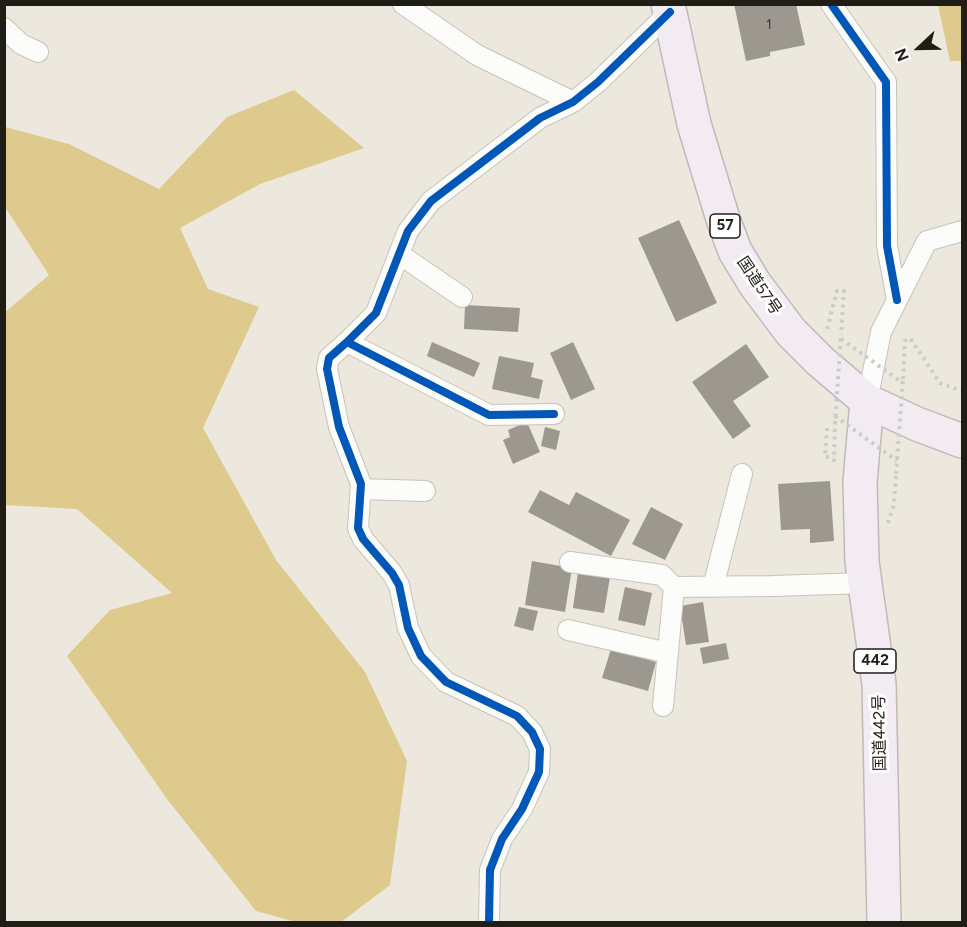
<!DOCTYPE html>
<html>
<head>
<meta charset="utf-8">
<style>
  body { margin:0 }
  #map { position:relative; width:967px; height:927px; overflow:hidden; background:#ece8dd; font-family:Figtree,sans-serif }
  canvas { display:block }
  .frame { position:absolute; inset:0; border:6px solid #201d16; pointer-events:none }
  .north { position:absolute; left:889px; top:18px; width:60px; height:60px; -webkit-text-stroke:4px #fff; paint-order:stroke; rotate:248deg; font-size:16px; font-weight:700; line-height:24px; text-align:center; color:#201d16 }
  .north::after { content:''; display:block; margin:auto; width:21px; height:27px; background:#201d16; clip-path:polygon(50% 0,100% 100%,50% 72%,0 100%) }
</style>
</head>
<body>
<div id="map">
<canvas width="967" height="927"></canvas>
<div class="frame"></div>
<div class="north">N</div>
</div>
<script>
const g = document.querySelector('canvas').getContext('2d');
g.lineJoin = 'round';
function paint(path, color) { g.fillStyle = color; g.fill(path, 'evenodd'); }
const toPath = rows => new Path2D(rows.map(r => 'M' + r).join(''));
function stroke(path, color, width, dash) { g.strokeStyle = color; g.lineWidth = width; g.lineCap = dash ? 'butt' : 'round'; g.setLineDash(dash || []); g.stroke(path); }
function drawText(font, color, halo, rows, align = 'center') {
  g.font = font + ' Figtree,"Noto Sans JP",sans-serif'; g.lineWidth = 6; g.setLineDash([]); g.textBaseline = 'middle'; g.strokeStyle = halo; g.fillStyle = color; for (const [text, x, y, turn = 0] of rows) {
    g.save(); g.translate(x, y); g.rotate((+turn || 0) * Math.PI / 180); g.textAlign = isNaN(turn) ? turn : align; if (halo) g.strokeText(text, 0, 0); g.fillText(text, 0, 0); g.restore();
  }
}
paint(toPath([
  [938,5,962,5,962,61,950,61],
  [294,90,364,148,260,184,180,228,208,289,259,307,203,428,276,560,365,672,407,761,390,885,341,922,296,922,256,911,167,799,67,656,110,610,172,593,77,509,5,505,5,312,49,275,5,207,5,127,69,144,159,189,227,117]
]), '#deca8c');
paint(toPath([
  [734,4,796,4,805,45,770,52,770,56,746,61],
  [679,220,717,303,676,322,638,238],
  [465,305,520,308,518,332,464,329],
  [432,342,480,363,474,377,427,356],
  [573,342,595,389,571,400,550,353],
  [746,344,769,377,733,401,751,426,733,439,692,382],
  [499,356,534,363,531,377,543,380,539,399,492,389],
  [527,422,540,452,513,464,503,440,510,437,508,430],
  [545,427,560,431,556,450,541,446],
  [830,481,834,541,810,543,810,529,781,530,778,484],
  [540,490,569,505,576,492,630,520,611,556,528,512],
  [651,507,683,524,665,560,632,544],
  [532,561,572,568,565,612,525,605],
  [578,572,610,577,604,613,573,608],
  [625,587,652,593,645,626,618,620],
  [703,602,709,642,686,645,680,606],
  [519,607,538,611,533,631,514,626],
  [726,643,729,659,703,664,700,648],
  [611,649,656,662,648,691,602,678]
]), '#9c9890');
const street = toPath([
  [403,4,477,55,573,102],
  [831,4,886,82,887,246,897,300],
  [4,28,21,44,38,52],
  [399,254,462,297],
  [347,342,329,358,327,369,339,427,361,484,358,528,363,539,392,573,399,585,408,628,421,656,446,682,517,716,532,732,540,749,539,772,522,809,502,839,490,870,489,922],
  [867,401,881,332,927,241,962,231],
  [554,414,489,415,347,342,376,313,408,231,431,201,540,118,573,102,598,82,670,12],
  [361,489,425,491],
  [570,562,662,575,674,587],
  [713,587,742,474],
  [568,630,668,653],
  [663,706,674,587,773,586,865,583]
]);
const highway = toPath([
  [668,4,694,124,723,219,735,251,755,284,791,332,820,361,867,401,917,424,962,441],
  [867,401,860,482,862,562,879,684,884,922]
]);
stroke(street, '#c7c3ba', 22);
stroke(highway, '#c1b8bb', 36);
stroke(toPath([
  [827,329,837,291,844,291,841,335],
  [903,379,905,341,910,338,940,383,962,391],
  [827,428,825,457,834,457],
  [834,462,835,424],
  [888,523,894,505,896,474]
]), '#cccbc7', 4, [3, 4.5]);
stroke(street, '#fcfcfa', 20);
stroke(highway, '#f2ecf2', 33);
stroke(toPath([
  [841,339,903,383],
  [835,416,897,461],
  [835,424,841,335],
  [896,474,903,379]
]), '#cccbc7', 4, [3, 4.5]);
stroke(toPath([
  [831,4,886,82,887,246,897,300],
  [347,342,329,358,327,369,339,427,361,484,358,528,363,539,392,573,399,585,408,628,421,656,446,682,517,716,532,732,540,749,539,772,522,809,502,839,490,870,489,922],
  [554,414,489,415,347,342,376,313,408,231,431,201,540,118,573,102,598,82,670,12]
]), '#0057b8', 8);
drawText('14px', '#3f3c34', null, [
  ["1",769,25]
]);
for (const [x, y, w] of [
  [725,226,30],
  [875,661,42]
]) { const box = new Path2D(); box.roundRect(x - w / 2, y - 12, w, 24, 4.5); g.fillStyle = '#fff'; g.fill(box); stroke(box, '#201d16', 1.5); }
drawText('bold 15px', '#201d16', null, [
  ["57",725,226],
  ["442",875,661]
]);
drawText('16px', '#201d16', '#fff', [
  ["国道57号",759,286,56],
  ["国道442号",880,733,-91]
]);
</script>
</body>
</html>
